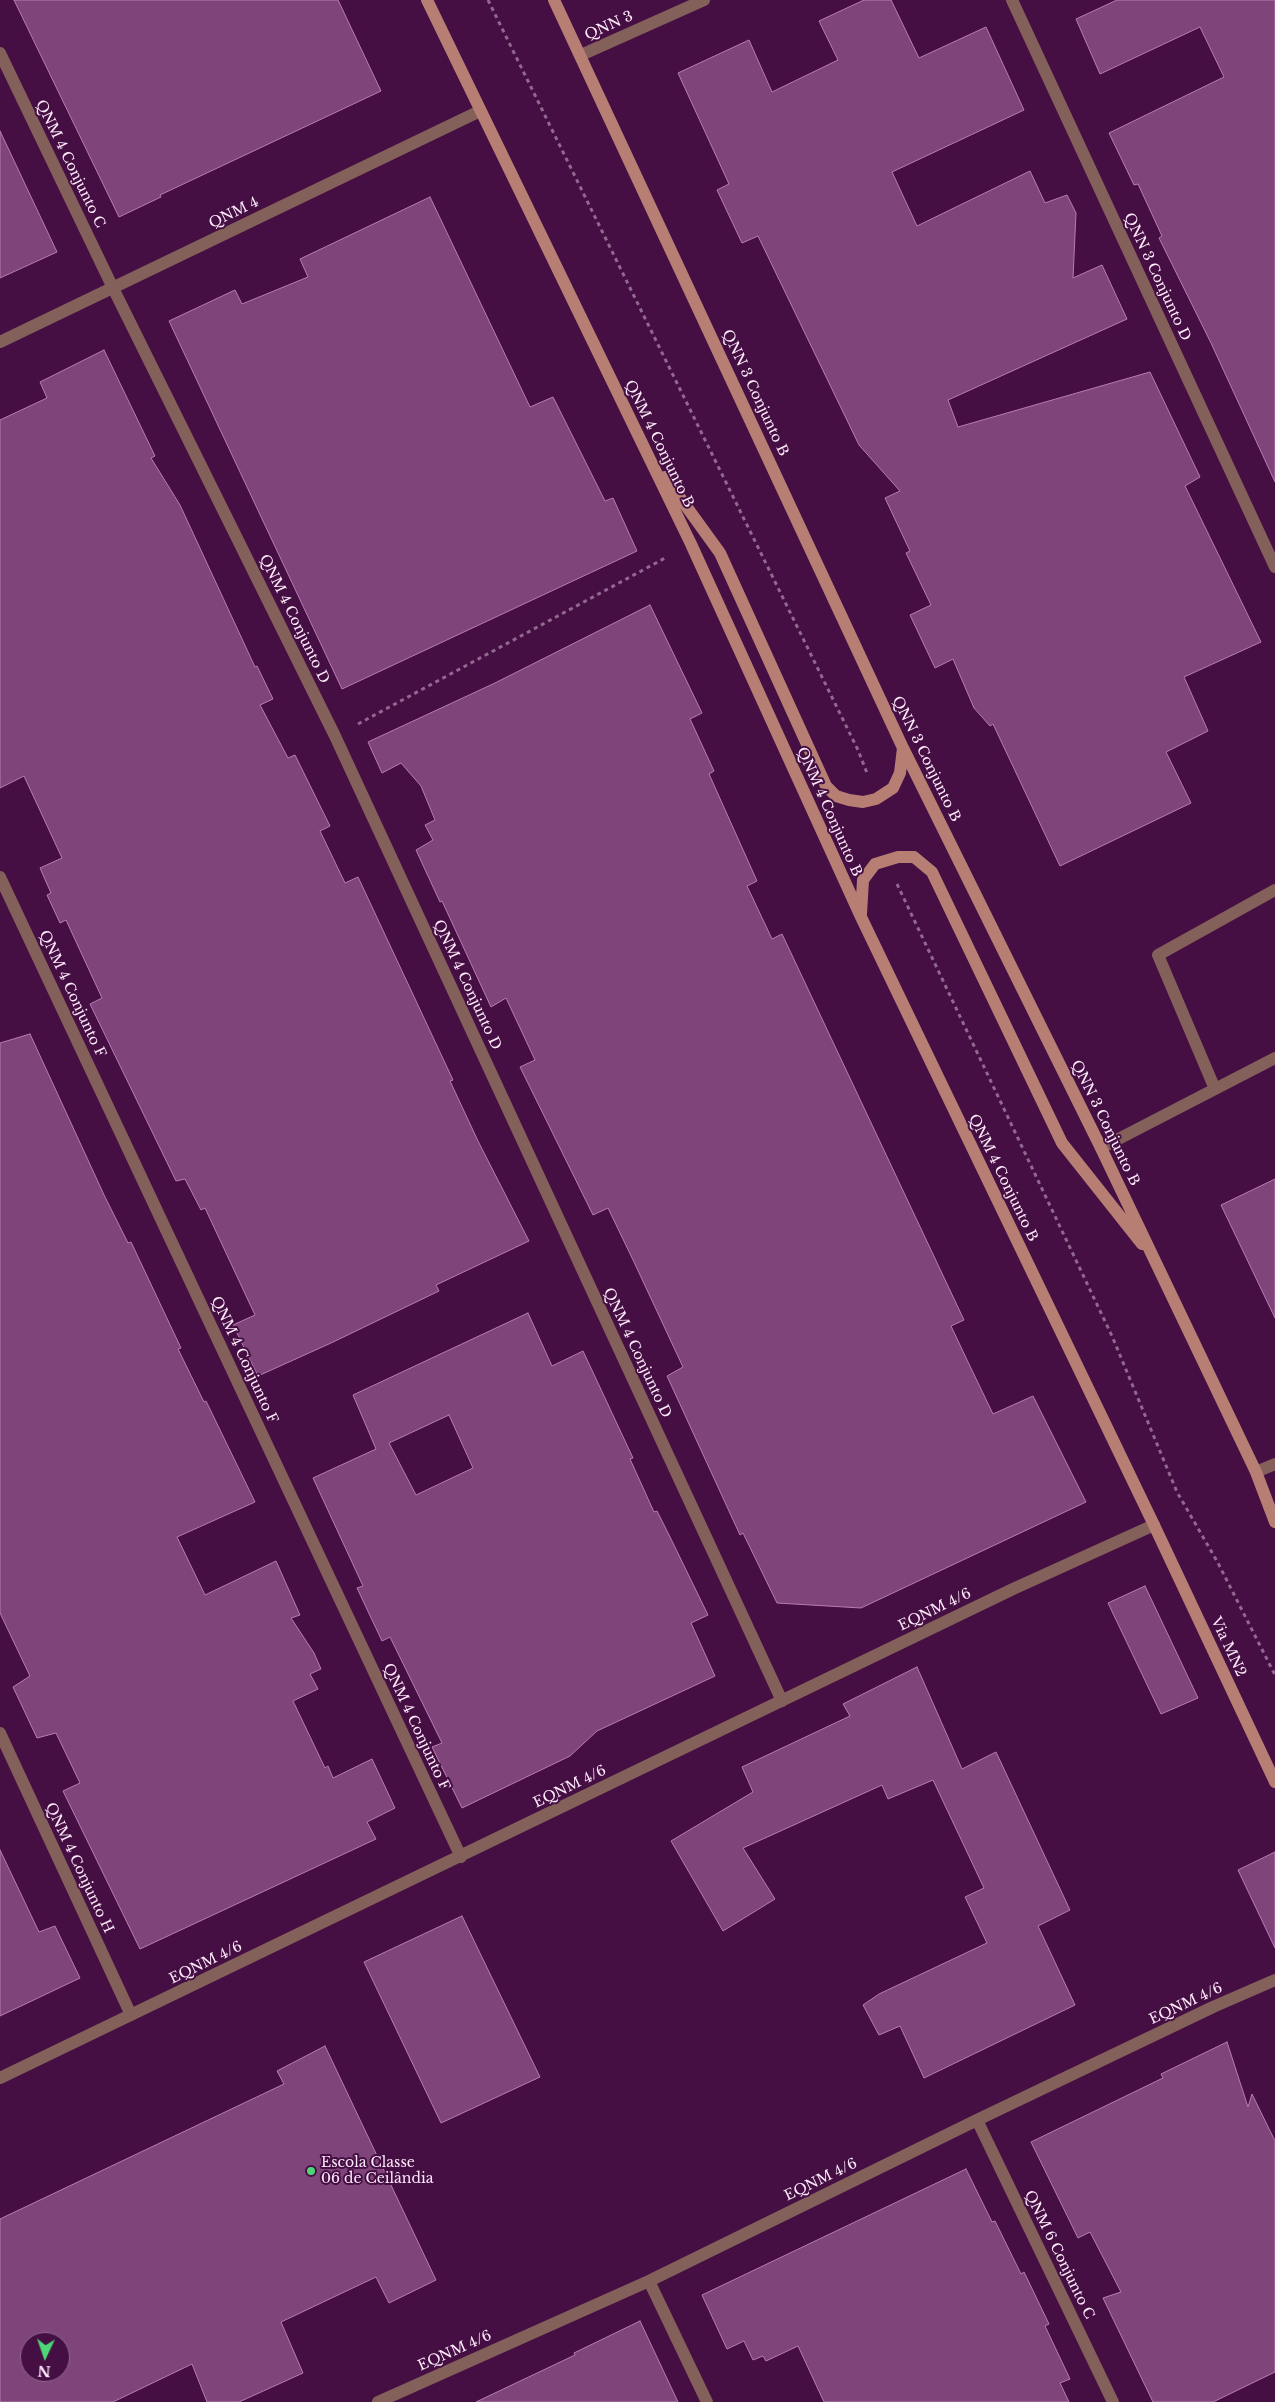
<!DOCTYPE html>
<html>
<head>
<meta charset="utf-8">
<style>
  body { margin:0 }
  #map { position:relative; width:1275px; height:2402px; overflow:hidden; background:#450f43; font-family:"Libre Baskerville",serif }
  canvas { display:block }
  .north { position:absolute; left:20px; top:2332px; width:50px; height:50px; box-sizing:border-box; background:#450f43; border:1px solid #8f678d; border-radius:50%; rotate:183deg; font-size:14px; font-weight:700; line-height:20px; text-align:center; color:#feeafb }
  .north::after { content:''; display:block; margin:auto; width:18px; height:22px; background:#4dd676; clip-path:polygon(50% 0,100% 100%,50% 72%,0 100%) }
</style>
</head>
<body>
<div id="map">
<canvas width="1275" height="2402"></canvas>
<div class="north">N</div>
</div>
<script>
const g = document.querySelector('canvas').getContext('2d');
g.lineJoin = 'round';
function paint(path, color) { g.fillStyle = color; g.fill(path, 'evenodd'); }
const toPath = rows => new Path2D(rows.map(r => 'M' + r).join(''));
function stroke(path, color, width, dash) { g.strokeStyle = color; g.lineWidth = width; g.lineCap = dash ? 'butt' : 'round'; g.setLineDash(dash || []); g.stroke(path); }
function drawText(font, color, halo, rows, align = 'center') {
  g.font = font + ' "Libre Baskerville",serif'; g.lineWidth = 4; g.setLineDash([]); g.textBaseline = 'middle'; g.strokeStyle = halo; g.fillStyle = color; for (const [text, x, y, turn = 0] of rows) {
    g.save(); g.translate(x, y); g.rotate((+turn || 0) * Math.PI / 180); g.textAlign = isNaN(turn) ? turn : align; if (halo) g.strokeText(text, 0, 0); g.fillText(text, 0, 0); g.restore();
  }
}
const building = toPath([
  [14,0,338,0,381,91,160,195,161,197,119,217,14,0],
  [864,0,891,0,919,58,986,27,1024,110,892,172,917,226,1030,171,1045,203,1067,195,1076,213,1073,278,1102,265,1127,319,948,400,958,427,1150,372,1200,477,1185,486,1261,642,1184,677,1208,731,1166,752,1191,803,1060,866,993,724,990,726,974,708,953,659,935,668,910,615,931,605,906,553,910,551,885,498,900,491,859,445,758,236,742,243,717,190,729,184,678,73,749,40,772,92,838,60,819,21,864,0],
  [1117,0,1275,0,1275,482,1211,343,1159,238,1162,236,1138,184,1134,185,1109,133,1224,77,1200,27,1100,74,1076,19,1117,0],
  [0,131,57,252,0,278,0,131],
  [430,197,530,407,553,397,605,501,613,498,637,551,342,689,169,321,235,290,242,304,308,277,300,259,430,197],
  [104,350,155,456,151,458,180,505,255,667,257,666,273,699,260,705,288,758,295,755,330,826,320,831,345,883,358,877,453,1080,450,1081,478,1141,529,1241,436,1285,439,1291,331,1343,258,1376,233,1325,255,1315,205,1208,201,1210,185,1179,176,1181,90,1004,102,998,66,920,60,923,47,895,51,893,40,868,62,858,24,776,0,788,0,420,47,398,40,382,104,350],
  [650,605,702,713,690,719,714,771,709,774,757,881,747,886,772,939,782,934,964,1320,951,1326,968,1362,993,1414,1033,1396,1086,1502,861,1608,777,1603,743,1533,740,1535,667,1376,683,1367,634,1262,608,1208,593,1215,520,1067,535,1060,506,998,491,1007,442,901,440,902,416,850,433,840,425,825,435,820,421,786,401,763,382,773,368,742,495,683,650,605],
  [30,1034,105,1197,128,1243,131,1242,181,1348,178,1349,204,1402,206,1401,255,1502,177,1537,205,1595,276,1561,300,1615,291,1618,314,1653,321,1669,310,1674,318,1689,293,1701,325,1768,328,1766,333,1778,372,1759,395,1808,367,1822,376,1839,140,1949,63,1791,80,1783,56,1733,37,1738,13,1687,30,1676,0,1613,0,1043,30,1034],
  [1275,1179,1275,1318,1221,1205,1275,1179],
  [528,1313,552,1366,583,1351,633,1458,630,1459,654,1512,657,1511,671,1539,708,1615,691,1623,715,1676,597,1731,570,1756,462,1808,432,1747,442,1743,390,1637,382,1641,357,1588,363,1586,313,1478,376,1449,353,1395,528,1313],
  [449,1415,473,1468,416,1495,389,1443,449,1415],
  [1145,1586,1198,1698,1161,1714,1108,1603,1145,1586],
  [917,1667,962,1769,996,1752,1070,1910,1038,1926,1075,2005,924,2078,900,2026,879,2035,863,2005,879,1994,987,1943,965,1897,984,1888,933,1780,888,1799,882,1785,743,1848,775,1899,723,1931,671,1841,753,1792,742,1767,850,1716,843,1704,917,1667],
  [0,1850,39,1932,55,1926,80,1978,0,2016,0,1850],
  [1275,1852,1275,1948,1238,1870,1275,1852],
  [462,1916,540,2077,441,2123,364,1962,462,1916],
  [1227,2042,1248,2107,1252,2094,1275,2141,1275,2372,1213,2402,1153,2402,1103,2298,1121,2292,1090,2232,1078,2238,1031,2142,1163,2078,1161,2074,1227,2042],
  [325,2046,436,2280,389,2303,376,2277,281,2322,303,2373,239,2402,207,2402,192,2364,113,2402,0,2402,0,2219,284,2084,277,2071,325,2046],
  [30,2342,60,2342,60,2372,30,2372,30,2342],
  [966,2169,992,2222,995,2221,1021,2274,1024,2272,1049,2324,1045,2326,1070,2379,1060,2383,1069,2402,824,2402,798,2346,766,2361,763,2356,753,2360,744,2341,727,2349,702,2295,966,2169],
  [640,2321,678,2402,476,2402,575,2355,574,2353,640,2321]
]);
paint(building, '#7f457a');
stroke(building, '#b97cb4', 1);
stroke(toPath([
  [488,0,858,750,867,773],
  [358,724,667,557],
  [897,884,1112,1336,1177,1492,1218,1563,1275,1675]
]), '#91698e', 3, [4, 4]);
stroke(toPath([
  [1215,1089,1158,955,1275,890],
  [1101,1148,1275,1058]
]), '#84605a', 12);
stroke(toPath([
  [1012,0,1275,567],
  [0,53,113,288,335,736,782,1701],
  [581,55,704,0],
  [0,342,480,111],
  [0,877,461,1857],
  [1256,1472,1275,1464],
  [0,1733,131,2015],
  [0,2078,1013,1589,1154,1525],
  [977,2120,1113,2402],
  [649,2281,707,2402],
  [378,2402,649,2281,977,2120,1213,2007,1275,1980]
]), '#84605a', 12);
stroke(toPath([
  [427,0,691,544,861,917,1154,1525,1275,1782],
  [554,0,903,748,1101,1148,1256,1472,1275,1522],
  [665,477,720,553,826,786,836,796,849,800,863,802,876,799,893,788,900,773,903,748],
  [861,914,863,880,875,864,898,857,914,857,932,872,1062,1143,1142,1244]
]), '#b77e74', 12);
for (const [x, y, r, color] of [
  [311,2171,5,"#4dd676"]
]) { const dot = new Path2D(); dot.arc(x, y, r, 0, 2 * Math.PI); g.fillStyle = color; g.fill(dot); stroke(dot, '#450f43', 2); }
drawText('14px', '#feeafb', '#450f43', [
  ["QNN 3",609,26,-24],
  ["QNM 4 Conjunto C",70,164,64],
  ["QNM 4",234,213,-26],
  ["QNN 3 Conjunto D",1157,277,65],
  ["QNN 3 Conjunto B",755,393,65],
  ["QNM 4 Conjunto B",659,444,64],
  ["QNM 4 Conjunto D",294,619,64],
  ["QNN 3 Conjunto B",926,759,64],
  ["QNM 4 Conjunto B",829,812,66],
  ["QNM 4 Conjunto D",467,985,65],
  ["QNM 4 Conjunto F",72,994,65],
  ["QNN 3 Conjunto B",1105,1123,64],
  ["QNM 4 Conjunto B",1003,1178,64],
  ["QNM 4 Conjunto D",637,1353,65],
  ["QNM 4 Conjunto F",244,1360,65],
  ["EQNM 4/6",935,1610,-26],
  ["Via MN2",1228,1647,65],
  ["QNM 4 Conjunto F",416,1727,65],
  ["EQNM 4/6",570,1787,-26],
  ["QNM 4 Conjunto H",79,1868,65],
  ["EQNM 4/6",206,1963,-26],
  ["EQNM 4/6",1186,2004,-25],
  ["EQNM 4/6",821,2180,-26],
  ["QNM 6 Conjunto C",1059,2255,64],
  ["EQNM 4/6",455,2351,-24]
]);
drawText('14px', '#feeafb', '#450f43', [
  ["Escola Classe",321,2163],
  ["06 de Ceilândia",321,2179]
], 'left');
</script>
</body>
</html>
